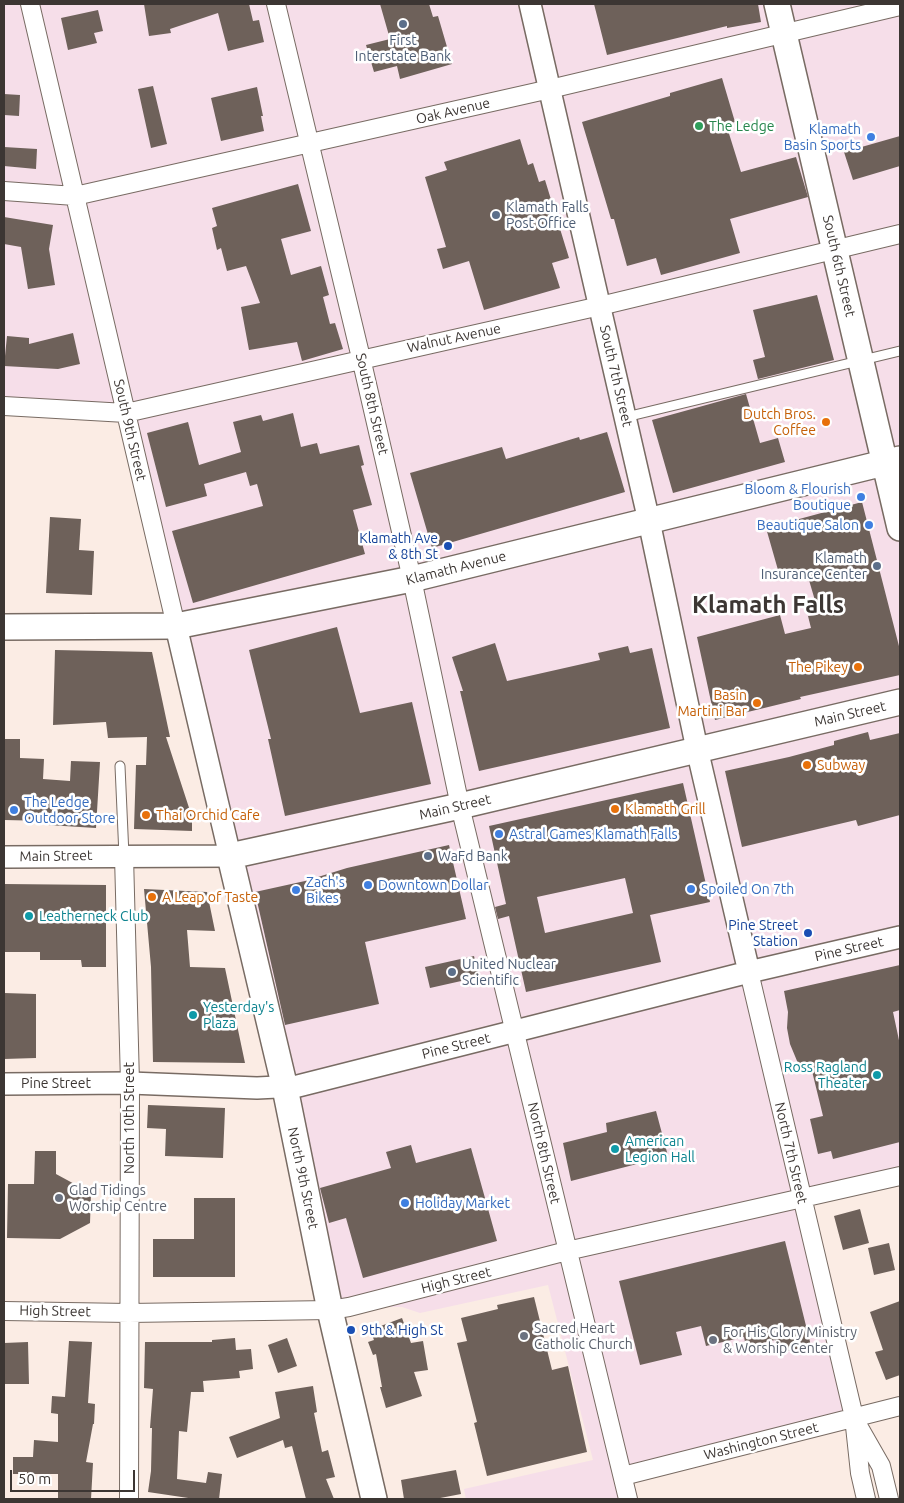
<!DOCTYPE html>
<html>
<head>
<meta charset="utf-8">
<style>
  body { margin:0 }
  #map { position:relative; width:904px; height:1503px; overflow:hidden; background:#fbece4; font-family:Ubuntu,sans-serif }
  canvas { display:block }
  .frame { position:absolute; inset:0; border:5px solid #3c3633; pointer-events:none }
  .scale { position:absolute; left:10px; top:1470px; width:125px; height:22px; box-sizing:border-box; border:2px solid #3c3633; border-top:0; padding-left:6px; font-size:15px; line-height:18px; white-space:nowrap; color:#3c3633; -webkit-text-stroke:4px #fff; paint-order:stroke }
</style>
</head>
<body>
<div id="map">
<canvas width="904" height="1503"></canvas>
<div class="frame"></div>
<div class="scale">50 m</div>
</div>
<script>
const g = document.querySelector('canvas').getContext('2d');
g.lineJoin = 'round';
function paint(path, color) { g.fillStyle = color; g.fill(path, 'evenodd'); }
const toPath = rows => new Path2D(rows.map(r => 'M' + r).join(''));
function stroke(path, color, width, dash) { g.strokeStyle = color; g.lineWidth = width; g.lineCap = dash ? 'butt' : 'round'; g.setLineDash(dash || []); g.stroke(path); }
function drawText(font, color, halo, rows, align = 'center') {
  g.font = font + ' Ubuntu,sans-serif'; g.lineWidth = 5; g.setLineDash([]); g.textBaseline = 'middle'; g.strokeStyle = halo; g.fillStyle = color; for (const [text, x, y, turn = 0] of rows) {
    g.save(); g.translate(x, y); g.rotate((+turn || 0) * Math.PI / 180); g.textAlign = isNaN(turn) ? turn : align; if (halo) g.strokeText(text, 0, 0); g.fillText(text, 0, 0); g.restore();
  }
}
paint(toPath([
  [4,4,900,4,900,1176,803,1199,854,1417,623,1476,628,1499,466,1499,464,1489,593,1460,548,1285,420,1313,402,1307,349,1307,330,1310,126,413,4,406]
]), '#f6dee9');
paint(toPath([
  [144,4,249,4,253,21,259,20,264,42,228,51,218,13,170,29,171,33,149,36],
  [380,4,429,4,433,17,438,16,452,64,400,79,397,66,374,72,366,45,390,39],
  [594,4,758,4,761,22,727,28,727,26,607,55],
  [98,10,103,31,94,33,97,43,68,50,61,18],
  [722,78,735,122,726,124,741,172,796,157,808,197,730,219,740,253,661,275,656,258,627,266,614,219,611,219,582,122,670,96,670,93],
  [153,86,167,144,151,148,138,89],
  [257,87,263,116,261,116,264,131,221,141,211,98],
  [4,94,20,95,19,116,4,115],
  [900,136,900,166,853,180,844,152],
  [520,139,528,165,533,163,539,182,545,180,569,258,552,263,560,288,484,310,469,261,443,269,437,249,446,247,425,177,447,170,444,162],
  [4,147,37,149,36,169,4,166],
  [298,184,311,231,281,239,291,275,321,266,329,295,323,297,330,324,335,323,343,349,302,361,297,342,249,350,241,307,260,303,246,266,227,271,221,248,217,250,212,228,217,226,212,208],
  [4,217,53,225,49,249,55,285,28,289,21,247,4,244],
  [817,295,834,360,758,379,753,360,765,357,753,310],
  [73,333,80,364,58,369,4,366,7,336,29,338,29,344],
  [746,394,760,443,778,438,785,462,673,493,652,420],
  [293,413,301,447,317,443,320,454,359,445,364,465,361,466,372,505,353,510,365,554,193,603,172,531,263,506,257,484,250,486,246,472,204,484,207,496,166,507,147,433,188,422,199,465,241,452,233,422,261,415,263,421],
  [607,432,625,492,432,548,410,473,502,447,506,459,579,437,580,440],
  [862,502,900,650,900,675,800,697,801,699,715,720,697,637,780,615,785,634,811,628,808,616,819,614,806,570,780,577,766,528],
  [50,517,81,519,79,550,94,551,92,595,46,593],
  [337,627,360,713,412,702,431,784,285,816,268,739,271,739,249,650],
  [495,643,507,681,600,660,598,653,628,646,630,653,652,648,670,728,479,771,460,691,463,691,452,657],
  [55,650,152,652,170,737,166,737,192,817,192,831,134,829,136,765,146,765,147,737,108,738,106,722,53,725],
  [868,732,870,740,900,733,900,815,858,826,856,820,742,847,725,771,789,757,834,745,834,741],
  [5,739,20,739,20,758,44,759,43,779,70,781,71,761,100,762,96,828,48,825,48,821,4,820],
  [683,783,710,902,650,915,661,962,526,992,509,916,498,919,495,907,506,904,489,826],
  [625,878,633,913,545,933,537,897],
  [449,845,466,919,365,942,379,1004,285,1025,255,892,305,881,347,868],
  [4,884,106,885,106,967,82,967,81,960,40,960,40,952,5,952],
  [144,889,207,892,215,931,187,930,190,967,225,968,245,1063,153,1062,151,967],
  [474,956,479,977,430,988,425,967],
  [900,965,900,1010,893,1012,900,1045,900,1142,833,1159,831,1151,818,1154,810,1119,823,1116,812,1071,802,1073,790,1044,787,1028,788,1012,784,991],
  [4,993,36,994,36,1058,4,1059],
  [148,1105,225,1108,223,1158,165,1156,166,1129,147,1128],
  [656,1111,668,1156,571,1181,563,1143,607,1132,606,1123],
  [411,1145,416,1163,471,1148,497,1241,363,1278,346,1218,329,1223,320,1188,391,1168,386,1152],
  [35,1151,56,1151,56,1174,91,1193,90,1223,60,1239,7,1238,8,1184,34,1184],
  [194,1198,235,1198,235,1277,153,1277,153,1239,194,1239],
  [860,1209,869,1243,843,1250,834,1216],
  [785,1241,811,1346,778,1353,775,1340,746,1347,744,1337,706,1346,701,1326,676,1332,682,1355,640,1365,619,1281],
  [889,1243,895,1270,874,1275,868,1248],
  [534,1297,552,1370,568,1366,587,1452,487,1476,474,1423,477,1422,457,1343,467,1341,461,1318,498,1309,497,1305],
  [900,1301,900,1375,886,1380,875,1352,883,1350,870,1312],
  [402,1318,411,1343,423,1341,428,1370,414,1372,422,1396,386,1408,380,1387,382,1387,376,1354,373,1355,368,1342,374,1340,370,1330],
  [235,1338,236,1350,251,1349,253,1369,239,1371,240,1378,203,1381,204,1392,191,1392,187,1432,179,1431,177,1479,206,1483,208,1472,222,1474,219,1499,195,1499,148,1492,151,1471,152,1428,150,1428,153,1389,144,1388,145,1342,212,1342,212,1340],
  [287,1338,297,1366,278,1373,268,1345],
  [69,1341,92,1342,88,1403,95,1404,94,1424,93,1424,86,1462,93,1463,91,1499,58,1499,58,1474,13,1474,13,1457,33,1457,34,1440,58,1442,58,1414,51,1413,52,1396,65,1397],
  [28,1342,29,1384,5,1384,4,1343],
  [313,1386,317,1412,314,1413,322,1452,328,1450,335,1477,326,1479,334,1499,306,1499,292,1446,285,1448,283,1440,237,1458,229,1437,280,1418,275,1392],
  [456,1470,461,1494,435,1499,404,1499,401,1480]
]), '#6e615a');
const service = toPath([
  [626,417,900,351],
  [120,766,124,856]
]);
const minor = toPath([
  [30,4,176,626],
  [276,4,361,358,412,579,460,806,628,1499],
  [4,191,75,196,550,89,900,6],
  [4,406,126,413,600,306,900,234],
  [124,856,130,1083,129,1499],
  [749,972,854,1417,860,1473,866,1499],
  [4,1311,129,1313,330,1310,349,1307,567,1251,900,1176],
  [857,1424,881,1466,889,1499],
  [623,1476,900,1406]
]);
const tertiary = toPath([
  [530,4,649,521,697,749,749,972],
  [4,857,230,856,176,626],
  [4,1084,130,1083,257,1088,298,1086,749,972,900,937]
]);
const secondary = toPath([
  [777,4,900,528],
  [4,627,176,626,412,579,900,459],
  [374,1499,330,1310,285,1088,230,856,460,806,900,702]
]);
stroke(service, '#786b63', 11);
stroke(minor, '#786b63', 20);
stroke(tertiary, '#786b63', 24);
stroke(secondary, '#786b63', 28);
stroke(service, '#fff', 9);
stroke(minor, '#fff', 18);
stroke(tertiary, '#fff', 21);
stroke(secondary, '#fff', 25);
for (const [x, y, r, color] of [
  [403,24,5,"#5c6f8a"],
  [699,126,5,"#2e9e5b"],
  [871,137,5,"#3f7fe0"],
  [496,215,5,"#5c6f8a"],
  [826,422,5,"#e8710a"],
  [861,497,5,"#3f7fe0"],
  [869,525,5,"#3f7fe0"],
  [448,546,5,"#1a4fb4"],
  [877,566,5,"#5c6f8a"],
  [858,667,5,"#e8710a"],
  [757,703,5,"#e8710a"],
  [807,765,5,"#e8710a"],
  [615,809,5,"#e8710a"],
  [14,810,5,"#3f7fe0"],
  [146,815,5,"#e8710a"],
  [499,834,5,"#3f7fe0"],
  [428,856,5,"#5c6f8a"],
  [368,885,5,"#3f7fe0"],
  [691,889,5,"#3f7fe0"],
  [296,890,5,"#3f7fe0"],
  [152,897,5,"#e8710a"],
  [29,916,5,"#0f9aa8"],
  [808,933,5,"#1a4fb4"],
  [452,972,5,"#5c6f8a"],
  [193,1015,5,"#0f9aa8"],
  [877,1075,5,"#0f9aa8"],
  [615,1149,5,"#0f9aa8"],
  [59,1198,5,"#6b7280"],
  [405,1203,5,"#3f7fe0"],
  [351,1330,5,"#1a4fb4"],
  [524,1336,5,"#6b7280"],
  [713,1340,5,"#6b7280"]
]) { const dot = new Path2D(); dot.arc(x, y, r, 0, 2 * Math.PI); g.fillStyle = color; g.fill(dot); stroke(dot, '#fff', 2); }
drawText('14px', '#4e5e75', '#fff', [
  ["First",403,40,"center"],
  ["Interstate Bank",403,56,"center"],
  ["Klamath Falls",506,207],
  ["Post Office",506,223],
  ["Klamath",867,558,"right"],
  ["Insurance Center",867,574,"right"],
  ["WaFd Bank",438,856],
  ["United Nuclear",462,964],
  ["Scientific",462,980]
], 'left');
drawText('14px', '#3c3633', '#fff', [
  ["Oak Avenue",453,111,-13],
  ["South 6th Street",839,266,77],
  ["Walnut Avenue",454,338,-12],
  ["South 7th Street",616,376,77],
  ["South 8th Street",372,404,77],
  ["South 9th Street",130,430,77],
  ["Klamath Avenue",456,568,-14],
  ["Main Street",850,714,-13],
  ["Main Street",455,807,-13],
  ["Main Street",56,856,-1],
  ["Pine Street",849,949,-13],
  ["Pine Street",456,1046,-14],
  ["Pine Street",56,1083],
  ["North 10th Street",129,1118,-90],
  ["North 8th Street",544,1153,77],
  ["North 7th Street",791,1153,77],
  ["North 9th Street",303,1178,78],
  ["High Street",456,1280,-14],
  ["High Street",55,1311,1],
  ["Washington Street",761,1441,-14]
]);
drawText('14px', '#27864d', '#fff', [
  ["The Ledge",709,126]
], 'left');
drawText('14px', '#366cbe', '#fff', [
  ["Klamath",861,129,"right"],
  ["Basin Sports",861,145,"right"],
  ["Bloom & Flourish",851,489,"right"],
  ["Boutique",851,505,"right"],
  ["Beautique Salon",859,525,"right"],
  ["The Ledge",24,802],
  ["Outdoor Store",24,818],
  ["Astral Games Klamath Falls",509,834],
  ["Zach's",306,882],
  ["Bikes",306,898],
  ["Downtown Dollar",378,885],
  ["Spoiled On 7th",701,889],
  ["Holiday Market",415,1203]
], 'left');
drawText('14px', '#c56008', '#fff', [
  ["Dutch Bros.",816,414,"right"],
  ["Coffee",816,430,"right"],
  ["The Pikey",848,667,"right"],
  ["Basin",747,695,"right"],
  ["Martini Bar",747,711,"right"],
  ["Subway",817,765],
  ["Klamath Grill",625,809],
  ["Thai Orchid Cafe",156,815],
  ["A Leap of Taste",162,897]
], 'left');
drawText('14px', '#164399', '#fff', [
  ["Klamath Ave",438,538],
  ["& 8th St",438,554],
  ["Pine Street",798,925],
  ["Station",798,941],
  ["9th & High St",361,1330,"left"]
], 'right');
drawText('14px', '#0d838f', '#fff', [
  ["Leatherneck Club",39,916],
  ["Yesterday's",203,1007],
  ["Plaza",203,1023],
  ["Ross Ragland",867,1067,"right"],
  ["Theater",867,1083,"right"],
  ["American",625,1141],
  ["Legion Hall",625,1157]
], 'left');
drawText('14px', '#5b616d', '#fff', [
  ["Glad Tidings",69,1190],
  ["Worship Centre",69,1206],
  ["Sacred Heart",534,1328],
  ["Catholic Church",534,1344],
  ["For His Glory Ministry",723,1332],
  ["& Worship Center",723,1348]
], 'left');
drawText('bold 24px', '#3c3633', '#fff', [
  ["Klamath Falls",768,605]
]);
</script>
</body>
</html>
